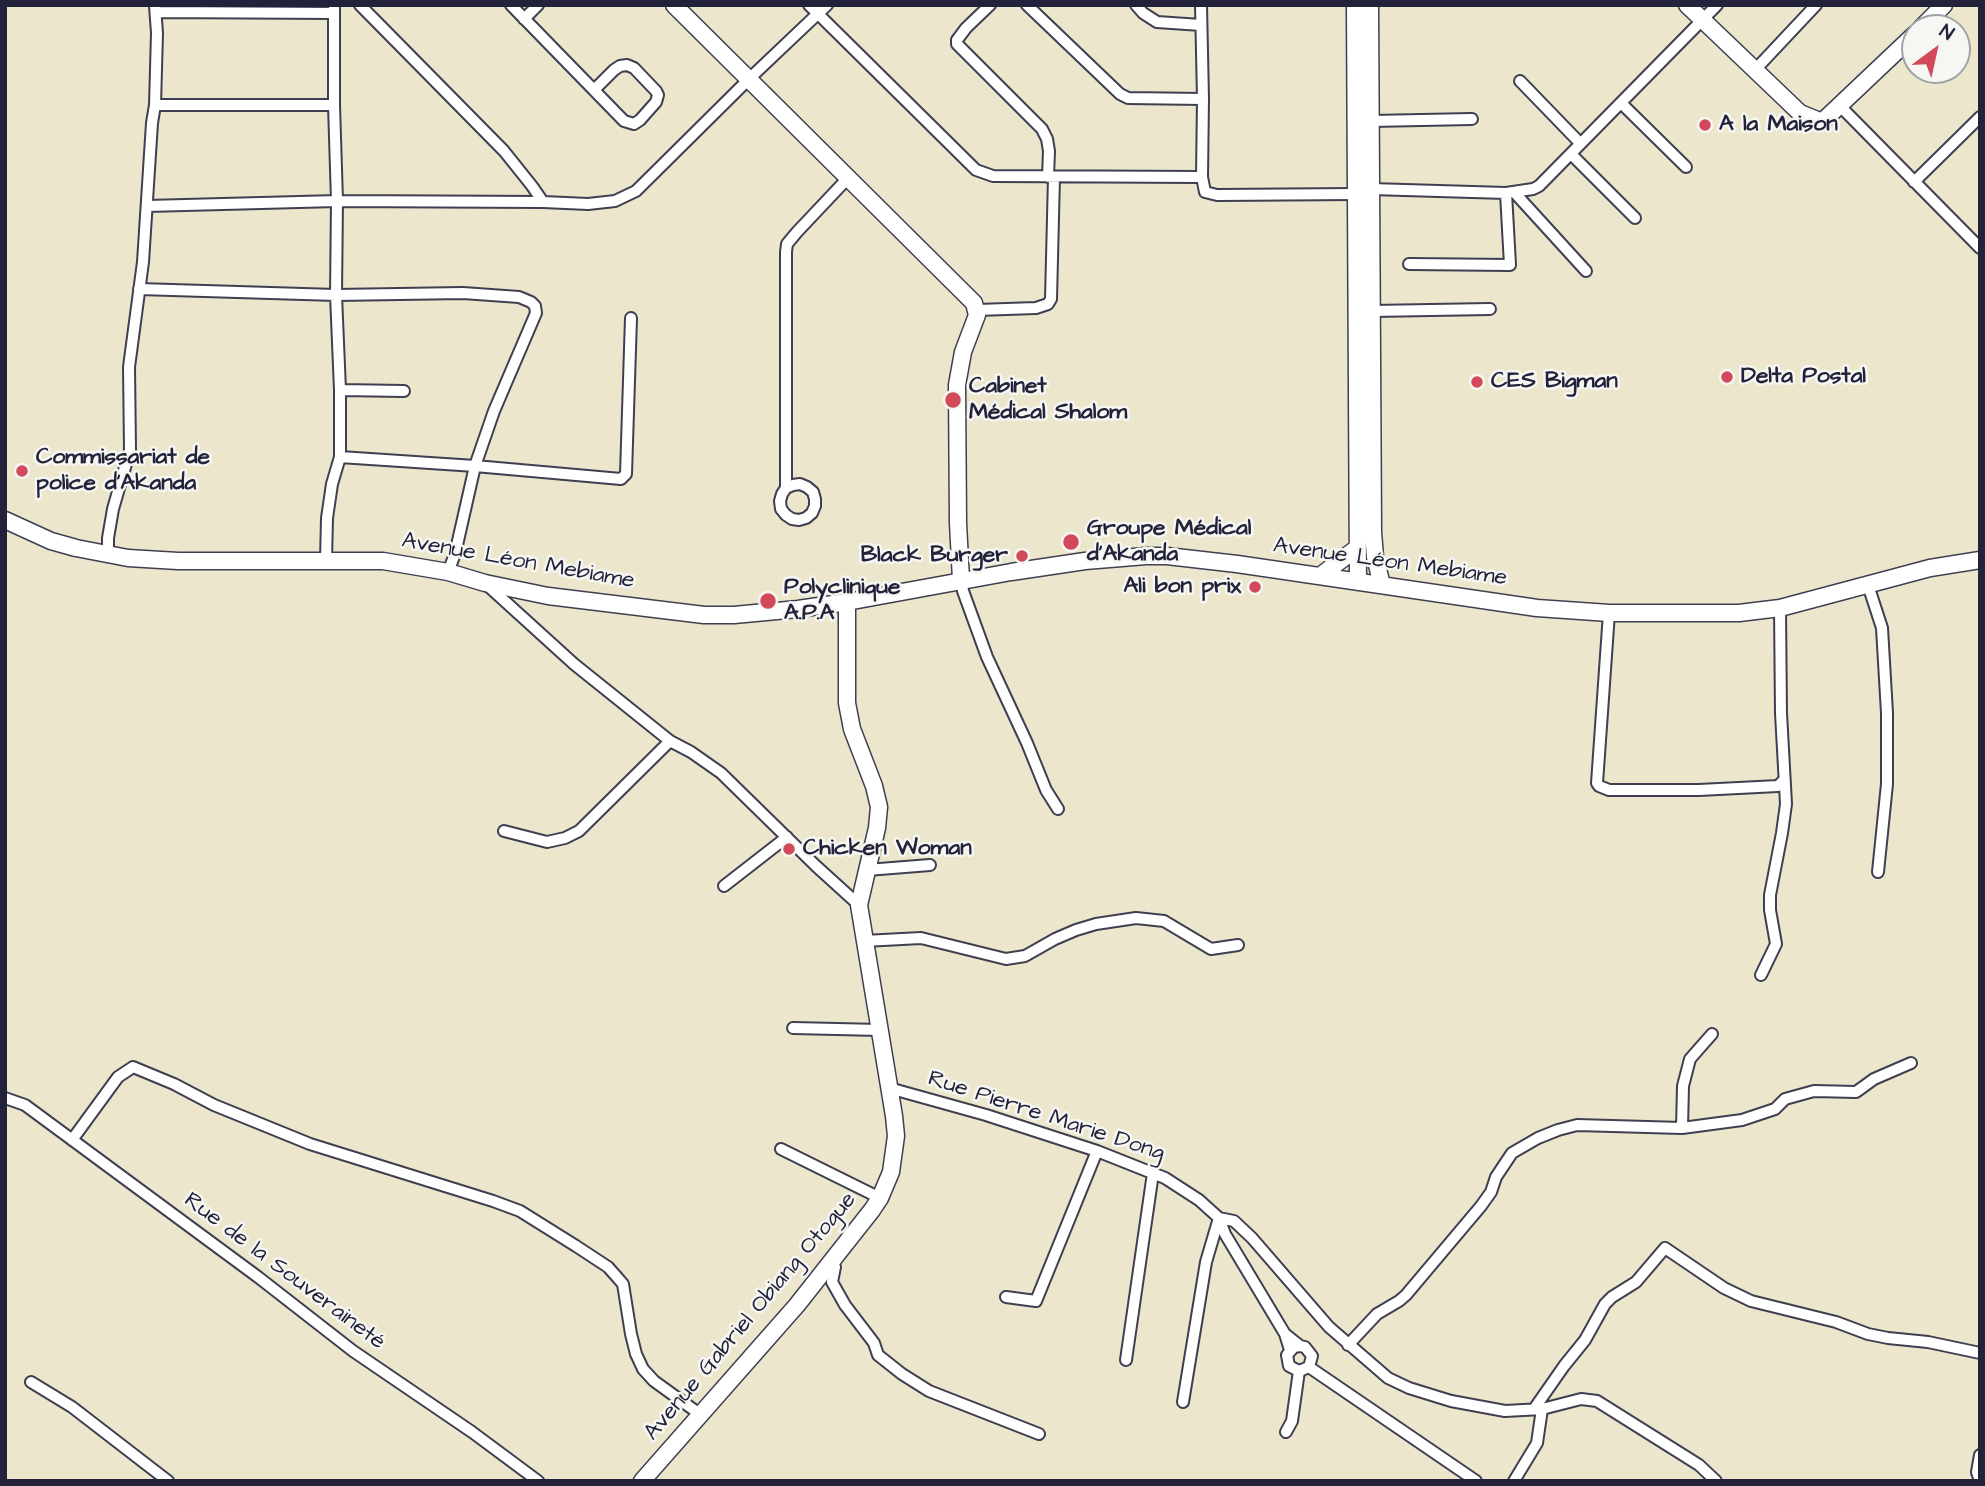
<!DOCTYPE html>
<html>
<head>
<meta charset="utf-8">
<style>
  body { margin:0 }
  #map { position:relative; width:1985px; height:1486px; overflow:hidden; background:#ebe6cc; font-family:"Architects Daughter",sans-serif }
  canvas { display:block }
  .frame { position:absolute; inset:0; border:7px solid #22223b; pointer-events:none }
  .north { position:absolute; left:1901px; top:14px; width:70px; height:70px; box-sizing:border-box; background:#f6f6f2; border:2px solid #a1a1a9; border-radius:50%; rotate:33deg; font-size:19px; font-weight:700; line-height:28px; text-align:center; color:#22223b }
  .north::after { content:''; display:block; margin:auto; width:24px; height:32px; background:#d1495b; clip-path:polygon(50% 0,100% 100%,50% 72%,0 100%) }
</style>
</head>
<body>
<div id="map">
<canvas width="1985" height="1486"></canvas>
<div class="frame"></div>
<div class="north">N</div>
</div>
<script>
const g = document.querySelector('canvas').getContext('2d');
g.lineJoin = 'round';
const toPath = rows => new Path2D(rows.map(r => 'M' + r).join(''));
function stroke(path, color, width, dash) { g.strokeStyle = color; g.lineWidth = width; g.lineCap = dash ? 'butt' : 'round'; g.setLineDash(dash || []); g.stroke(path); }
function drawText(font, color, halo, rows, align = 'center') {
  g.font = font + ' "Architects Daughter",sans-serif'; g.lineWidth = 5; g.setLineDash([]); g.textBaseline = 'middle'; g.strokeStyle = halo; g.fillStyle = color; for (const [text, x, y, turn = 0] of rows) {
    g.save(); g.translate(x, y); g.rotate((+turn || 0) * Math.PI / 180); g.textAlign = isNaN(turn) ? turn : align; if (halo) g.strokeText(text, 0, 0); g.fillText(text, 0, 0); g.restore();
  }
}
const street = toPath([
  [334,5,334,105,337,201,336,295,340,390,404,391],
  [360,5,504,151,532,186,543,202,588,204,615,201,636,191,749,79,827,5],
  [511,5,624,121,634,124,640,120,656,102,658,95,656,91,634,68,627,65,620,66,614,70,594,90],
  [809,5,976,170,993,176,1202,177],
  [990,5,966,28,957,40,957,44,1042,129,1047,139,1049,151,1048,177],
  [1027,5,1120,94,1128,98,1203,99],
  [1136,5,1143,13,1157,22,1201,25],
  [1201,5,1203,99,1202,177,1205,192,1217,195,1356,194],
  [156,12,334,13],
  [524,19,538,5],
  [1754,71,1816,5],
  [1520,81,1580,143],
  [1621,103,1686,167],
  [155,105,157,33,155,6],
  [1840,106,1980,248],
  [1371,121,1472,119],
  [1571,154,1635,218],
  [1914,182,1980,117],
  [1371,189,1506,193,1533,189,1539,186,1717,5],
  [1514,192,1586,271],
  [147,206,337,201,543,202],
  [1409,264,1510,265,1506,193],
  [139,289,336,295,463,293,519,297,531,302,535,306,536,313,494,411,475,466,455,554,448,572],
  [977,310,1036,308,1048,304,1051,299,1054,177],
  [1372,311,1490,309],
  [340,457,475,466,621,479,626,474,631,318],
  [786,488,793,485,800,484,807,487,813,492,815,499,815,506,812,513,806,518,799,520,792,519,786,515,781,509,780,501,782,494,786,488,786,252,787,244,797,232,848,178],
  [108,555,108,538,113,509,130,450,129,367,143,262,152,123,155,105,334,105],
  [326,561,327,518,332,484,340,457,340,390],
  [961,580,963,591,987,657,1027,743,1046,790,1058,809],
  [487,585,574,664,670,741,691,752,721,773,816,866,859,905],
  [1868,585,1882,628,1887,713,1887,784,1878,872],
  [1609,613,1597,783,1599,786,1609,790,1699,790,1778,786,1783,781],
  [504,831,547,842,565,838,579,831,670,741],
  [867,870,930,865],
  [724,886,787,837],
  [864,941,921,938,1006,959,1025,956,1055,939,1076,930,1096,924,1136,918,1164,921,1211,949,1238,945],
  [1761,975,1776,944,1770,910,1770,895,1782,833,1786,804,1781,713,1780,608],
  [793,1028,880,1030],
  [889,1088,986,1115,1097,1151,1165,1178,1199,1200,1219,1218,1225,1234,1285,1334,1290,1350],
  [5,1098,25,1105,258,1277,353,1351,472,1432,538,1481],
  [1682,1128,1683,1086,1690,1059,1712,1034],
  [72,1140,118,1077,133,1067,174,1084,214,1105,310,1144,493,1201,520,1211,576,1246,608,1267,616,1276,623,1284,631,1334,636,1354,643,1369,654,1381,701,1415],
  [781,1149,880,1198],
  [1219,1218,1234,1221,1252,1238,1329,1327,1388,1378,1409,1388,1451,1401,1505,1411,1542,1409,1581,1399,1597,1401,1699,1465,1716,1481],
  [831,1263,835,1267,832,1282,845,1305,874,1343,878,1355,902,1374,929,1391,1039,1434],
  [1006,1297,1036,1301,1097,1151],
  [1285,1334,1300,1346,1305,1347,1312,1356,1309,1367,1299,1371,1289,1366,1287,1355,1294,1347,1300,1346],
  [1348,1345,1377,1314,1399,1301,1406,1295,1481,1206,1491,1192,1496,1177,1512,1153,1538,1138,1558,1130,1577,1125,1682,1128,1742,1120,1775,1109,1785,1099,1814,1091,1856,1092,1874,1079,1911,1063],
  [1126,1360,1153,1173],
  [1309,1367,1476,1481],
  [31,1382,72,1407,168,1481],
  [1183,1402,1206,1262,1219,1218],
  [1534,1409,1564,1366,1585,1340,1605,1304,1612,1297,1636,1282,1665,1248,1724,1288,1751,1301,1836,1322,1868,1334,1888,1338,1928,1342,1980,1353],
  [1286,1432,1292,1421,1299,1371],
  [1514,1481,1537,1443,1542,1409],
  [1980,1481,1977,1472,1980,1455]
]);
const secondary = toPath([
  [674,5,974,303,977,315,963,352,957,385,958,523,961,580],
  [1355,5,1358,582],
  [1370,5,1373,532,1375,557,1382,585],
  [1687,5,1800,113,1822,122,1915,34],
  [1921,28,1944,5],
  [5,520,51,541,76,548,128,558,178,561,383,561,448,572,485,583,548,596,704,615,734,615,798,609,847,602,1011,572,1085,561,1146,556,1167,556,1237,564,1537,608,1609,613,1739,613,1780,608,1930,568,1980,560],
  [1320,576,1357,548],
  [642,1481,797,1305,872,1210,880,1198,891,1172,896,1136,894,1116,859,905,877,828,879,807,874,786,852,729,847,703,847,602]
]);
stroke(street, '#403f51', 14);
stroke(secondary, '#403f51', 19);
stroke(street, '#fff', 10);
stroke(secondary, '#fff', 16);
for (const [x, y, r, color] of [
  [1705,125,7,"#d1495b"],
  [1727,377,7,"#d1495b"],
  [1477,382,7,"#d1495b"],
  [953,400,9,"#d1495b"],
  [22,471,7,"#d1495b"],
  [1071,542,9,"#d1495b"],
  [1022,556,7,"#d1495b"],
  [1255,587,7,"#d1495b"],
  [768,601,9,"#d1495b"],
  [789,849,7,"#d1495b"]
]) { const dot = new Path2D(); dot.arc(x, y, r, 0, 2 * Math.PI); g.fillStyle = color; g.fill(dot); stroke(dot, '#f6f6f2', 2.5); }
drawText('bold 23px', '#22223b', '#f6f6f2', [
  ["A la Maison",1719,125],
  ["Delta Postal",1741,377],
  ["CES Bigman",1491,382],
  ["Cabinet",969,387],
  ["Médical Shalom",969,413],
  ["Commissariat de",36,458],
  ["police d'Akanda",36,484],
  ["Groupe Médical",1087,529],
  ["d'Akanda",1087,555],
  ["Black Burger",1008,556,"right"],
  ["Ali bon prix",1241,587,"right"],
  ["Polyclinique",784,588],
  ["A.P.A",784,614],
  ["Chicken Woman",803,849]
], 'left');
drawText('23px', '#22223b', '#f6f6f2', [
  ["Avenue Léon Mebiame",518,562,10],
  ["Avenue Léon Mebiame",1390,563,8],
  ["Rue Pierre Marie Dong",1046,1117,18],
  ["Rue de la Souveraineté",284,1272,37],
  ["Avenue Gabriel Obiang Otogue",751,1317,-50]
]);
</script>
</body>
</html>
